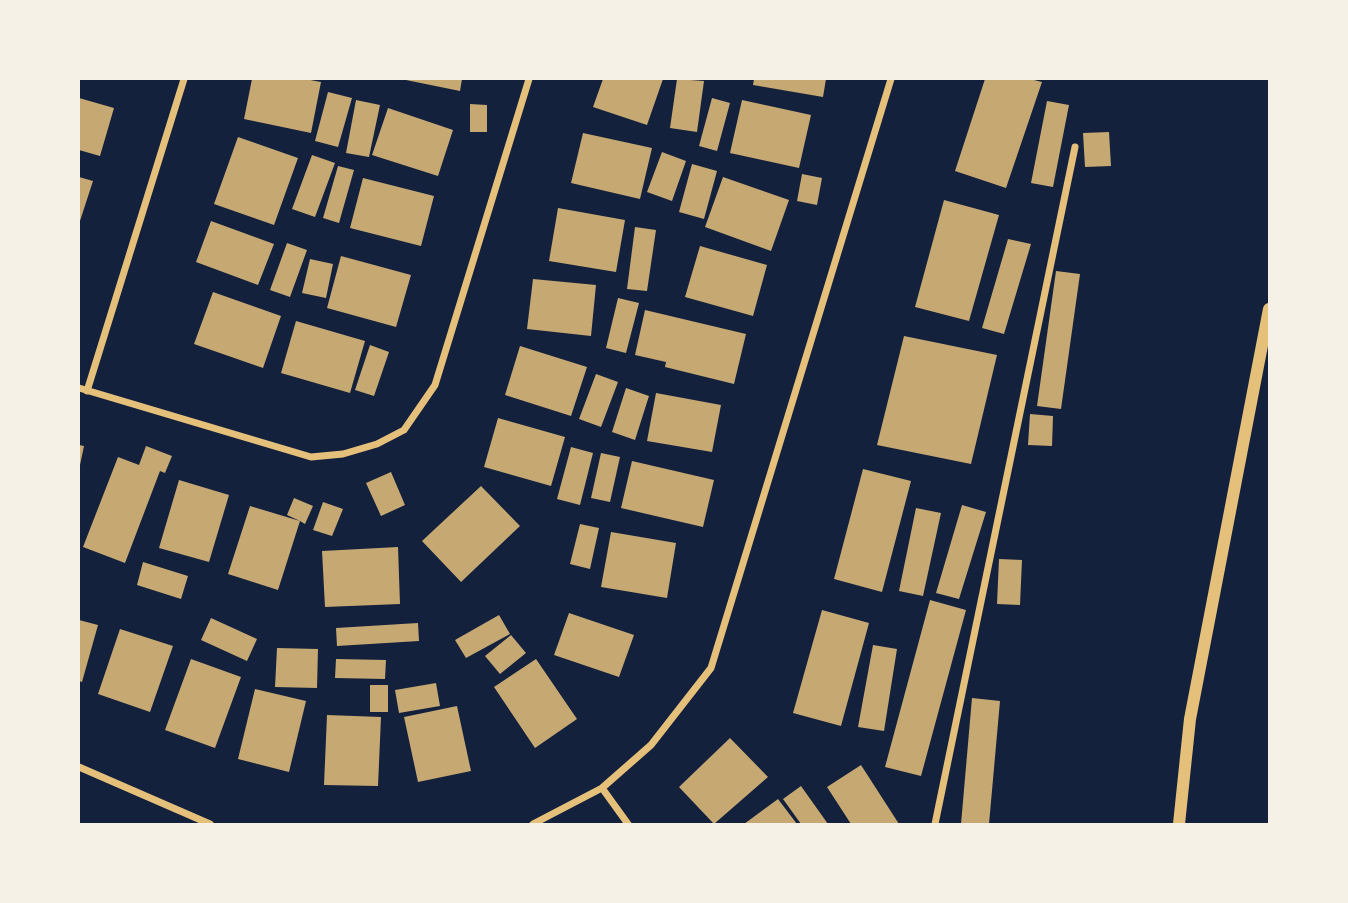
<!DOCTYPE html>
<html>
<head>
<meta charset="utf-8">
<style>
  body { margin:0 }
  #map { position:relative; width:1348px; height:903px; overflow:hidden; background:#14213d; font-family:"Roboto Condensed",sans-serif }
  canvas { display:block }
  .frame { position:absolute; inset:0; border:80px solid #f6f1e7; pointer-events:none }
</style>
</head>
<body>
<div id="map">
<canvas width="1348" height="903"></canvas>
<div class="frame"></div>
</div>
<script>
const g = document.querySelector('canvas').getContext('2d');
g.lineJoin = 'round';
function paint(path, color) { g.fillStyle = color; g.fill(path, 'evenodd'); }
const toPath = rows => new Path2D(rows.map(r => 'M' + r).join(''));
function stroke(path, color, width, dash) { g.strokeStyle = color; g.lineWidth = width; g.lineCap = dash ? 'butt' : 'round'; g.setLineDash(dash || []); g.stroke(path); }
paint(toPath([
  [252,79,305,79,321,82,311,133,244,119],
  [401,79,462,79,460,91],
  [603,79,663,79,647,125,593,107],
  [677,79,704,81,697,132,670,128],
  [754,79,826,79,823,97,753,85],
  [985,79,1030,79,1042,82,1006,188,955,171],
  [328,92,352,98,338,147,315,141],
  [79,98,114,108,100,156,79,150],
  [712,98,730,103,717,151,699,146],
  [356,100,380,105,369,157,346,153],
  [742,100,811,115,799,168,730,153],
  [1047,101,1069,105,1053,187,1031,183],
  [470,104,487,105,487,132,470,132],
  [388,108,453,130,438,176,372,155],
  [1109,132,1111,166,1085,167,1083,133],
  [583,133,652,148,640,199,571,183],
  [238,137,298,158,274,225,214,204],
  [662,152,686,161,672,201,647,192],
  [312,155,335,163,315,217,292,209],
  [692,164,717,171,704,219,679,212],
  [338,166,354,170,339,223,323,218],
  [802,174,822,178,817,205,797,201],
  [79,177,93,181,79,224],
  [723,177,789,200,771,251,705,227],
  [363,178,434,196,421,246,350,228],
  [944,200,999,215,969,321,915,307],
  [558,208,625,220,616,272,549,261],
  [211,221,274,244,258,285,196,262],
  [635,227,656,230,647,291,627,289],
  [1008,239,1031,244,1004,334,982,328],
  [287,243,307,250,290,297,270,290],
  [700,246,767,265,753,316,685,297],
  [341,256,411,275,396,327,327,308],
  [310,259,333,264,326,298,302,293],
  [1056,271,1080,274,1061,409,1037,406],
  [533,279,596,285,591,336,527,329],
  [213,292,281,316,263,368,194,344],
  [618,298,639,303,626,353,606,348],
  [645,310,746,334,734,384,665,367,666,362,635,355],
  [296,321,365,341,350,393,281,373],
  [904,336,997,355,971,464,877,445],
  [370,345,389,352,374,396,355,390],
  [520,346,587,367,571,416,505,395],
  [596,374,618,382,601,427,579,419],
  [626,388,649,396,635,440,612,432],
  [656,393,721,405,712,452,647,441],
  [1030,414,1053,416,1052,446,1028,445],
  [498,418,565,437,551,486,484,467],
  [79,445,84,446,80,465,79,464],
  [146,446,172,456,165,473,160,471,125,563,83,547,118,457,139,465],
  [571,447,593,453,580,505,557,499],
  [601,453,620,457,610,502,591,498],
  [632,461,714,480,703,527,621,508],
  [863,469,911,481,882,592,834,579],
  [391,472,405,505,381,516,366,483],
  [179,480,229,495,209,562,159,548],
  [481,486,520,526,461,582,422,541],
  [294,498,313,506,305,524,300,521,278,590,228,574,250,506,300,521,287,515],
  [323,502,343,509,332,536,313,530],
  [962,505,986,512,959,599,936,593],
  [916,508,941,513,923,596,899,591],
  [580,524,599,528,590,569,570,564],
  [611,532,676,543,667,598,601,587],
  [398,547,400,604,325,607,322,551],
  [999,559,1022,560,1020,605,997,604],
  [143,562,188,576,181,599,137,585],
  [930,600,966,610,921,776,885,767],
  [822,610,869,623,841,726,793,713],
  [569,613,634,635,619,677,554,655],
  [499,615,510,634,466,658,455,640],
  [211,618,257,639,247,661,201,640],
  [79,620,98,625,82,682,79,681],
  [418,623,419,641,337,646,336,628],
  [120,629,173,646,150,712,98,694],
  [511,635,526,653,500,674,485,656],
  [873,645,897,649,884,731,858,727],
  [277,648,318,649,317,688,275,687],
  [191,659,241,677,215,748,165,730],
  [336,659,386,660,385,679,335,678],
  [536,659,577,719,535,748,494,687],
  [436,683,440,706,399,713,395,690],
  [370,685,388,685,388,712,370,712],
  [255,689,306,701,289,772,238,759],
  [972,698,1000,701,989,824,961,824],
  [457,706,471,771,418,782,404,717],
  [327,715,381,717,378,786,324,785],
  [730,738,768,777,714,824,679,787],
  [861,765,899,824,851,824,827,787],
  [801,786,828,824,801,824,783,799],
  [778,799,797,824,744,824]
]), '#c6a872');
stroke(toPath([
  [79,388,311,457,343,454,377,444,404,430,435,385,529,79],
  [87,391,184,79],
  [79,767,210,824],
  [602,788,628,824],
  [533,824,602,788,651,745,711,668,891,79],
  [935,824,1075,147]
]), '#e5c07b', 7);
stroke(toPath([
  [1179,824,1190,719,1269,309]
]), '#e5c07b', 12);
</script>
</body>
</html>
